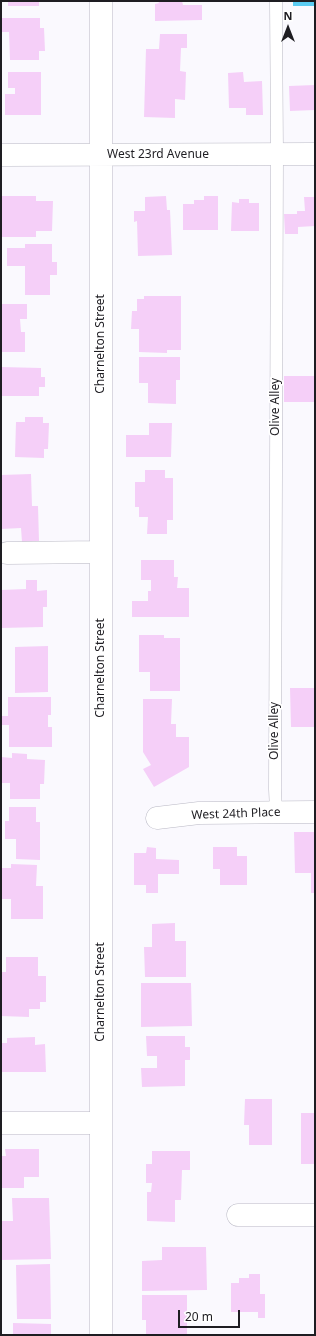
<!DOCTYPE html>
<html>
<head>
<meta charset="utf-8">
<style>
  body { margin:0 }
  #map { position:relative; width:316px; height:1336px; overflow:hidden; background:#faf9fe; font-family:"Noto Sans",sans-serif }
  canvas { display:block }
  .frame { position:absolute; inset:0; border:2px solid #1e1d22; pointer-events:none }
  .north { position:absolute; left:268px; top:8px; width:40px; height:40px; -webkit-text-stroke:3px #fff; paint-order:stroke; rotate:0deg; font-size:11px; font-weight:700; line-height:16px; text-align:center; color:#1e1d22 }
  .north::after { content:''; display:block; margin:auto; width:14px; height:18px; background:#1e1d22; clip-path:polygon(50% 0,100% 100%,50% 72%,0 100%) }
  .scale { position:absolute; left:178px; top:1310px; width:62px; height:18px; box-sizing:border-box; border:2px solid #1e1d22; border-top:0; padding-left:5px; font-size:12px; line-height:14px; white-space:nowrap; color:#1e1d22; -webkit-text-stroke:3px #fff; paint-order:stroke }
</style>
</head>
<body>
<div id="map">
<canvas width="316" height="1336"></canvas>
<div class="frame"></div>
<div class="north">N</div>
<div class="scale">20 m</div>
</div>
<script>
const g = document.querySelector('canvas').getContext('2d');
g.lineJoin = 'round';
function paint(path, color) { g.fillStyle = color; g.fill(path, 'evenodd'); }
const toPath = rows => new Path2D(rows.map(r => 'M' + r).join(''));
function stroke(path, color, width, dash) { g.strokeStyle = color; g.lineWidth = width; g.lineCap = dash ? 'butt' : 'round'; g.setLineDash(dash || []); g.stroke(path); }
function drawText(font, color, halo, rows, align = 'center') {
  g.font = font + ' "Noto Sans",sans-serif'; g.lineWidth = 3.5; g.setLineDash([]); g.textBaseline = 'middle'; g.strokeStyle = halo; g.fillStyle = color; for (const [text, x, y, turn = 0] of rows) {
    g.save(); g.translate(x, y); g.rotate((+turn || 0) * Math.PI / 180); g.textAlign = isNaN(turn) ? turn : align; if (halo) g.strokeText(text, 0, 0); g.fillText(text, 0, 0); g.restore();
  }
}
paint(toPath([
  [293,1,315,1,315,6,293,6]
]), '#5bccf2');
paint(toPath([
  [8,1,39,1,39,6,8,6],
  [158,1,182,1,183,5,202,5,202,20,155,21,155,4,159,3],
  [1,18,40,18,40,28,44,28,45,51,39,51,39,60,10,60,9,32,1,32],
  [160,34,187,34,187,48,181,48,180,71,186,72,185,100,175,99,175,118,144,117,146,49,159,49],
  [8,72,41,72,41,115,5,115,5,94,15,94,15,88,8,88],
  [243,72,244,82,262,81,263,115,246,115,246,108,229,108,228,73],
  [315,85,315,110,290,111,289,86],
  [1,196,36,196,36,201,53,201,52,231,36,231,36,237,1,237],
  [166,196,167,210,170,210,172,255,138,256,137,221,134,222,134,211,145,211,145,197],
  [204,196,218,196,218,230,183,230,183,204,194,204,194,200,204,200],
  [304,197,315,197,315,226,298,227,298,234,285,234,284,214,297,214,297,211,305,211],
  [239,199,249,199,249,203,259,203,259,231,231,231,232,202,239,203],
  [25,244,52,244,52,262,57,262,57,275,50,275,50,295,25,295,25,266,7,266,7,248,25,248],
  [144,296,181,296,181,350,167,350,167,353,139,352,139,329,131,329,132,311,137,311,137,299,144,299],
  [1,304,27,304,27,319,20,319,21,332,25,332,25,352,1,352],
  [139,357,180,357,180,380,176,380,176,404,148,403,148,383,139,383],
  [1,367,41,368,41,377,45,377,45,387,39,387,39,396,1,396],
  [284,376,315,376,315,402,284,402],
  [25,417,43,417,43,423,49,423,48,449,44,449,44,458,15,457,16,422,25,422],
  [149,423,172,423,171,457,126,457,126,435,149,435],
  [145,470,165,470,165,478,173,478,173,520,167,520,167,534,147,534,148,517,139,517,139,507,135,507,135,482,145,482],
  [31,474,32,506,38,506,39,541,22,542,21,528,1,529,1,475],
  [141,560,174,560,174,577,178,577,177,588,189,588,189,617,132,617,132,601,148,601,148,591,151,591,151,580,141,580],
  [26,580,37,580,37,591,47,590,47,607,43,607,43,627,1,628,1,590,26,589],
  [139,635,164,635,164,638,180,638,180,691,150,691,150,672,139,672],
  [48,646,48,692,15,693,15,647],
  [290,688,315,688,315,727,291,727],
  [8,697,51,697,51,715,48,715,48,727,52,727,52,747,9,747,9,725,1,725,1,716,8,716],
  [143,699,172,699,171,724,176,724,176,737,189,737,189,767,154,787,143,769,151,765,143,752],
  [12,753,27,754,27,759,45,760,44,784,40,784,40,799,10,799,10,783,1,783,1,757,12,758],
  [9,807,36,807,36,822,40,822,40,860,16,859,16,839,5,839,5,821,9,821],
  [294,832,315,832,315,893,311,893,311,873,295,873],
  [147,847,156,848,156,859,179,860,179,874,158,874,158,893,146,893,146,885,134,885,134,853,146,853],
  [213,847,237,847,237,856,247,856,247,885,220,885,220,869,213,869],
  [11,864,37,865,36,886,43,886,43,919,11,919,11,899,2,899,2,868,11,868],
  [175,923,175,941,186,941,186,977,145,977,144,947,152,947,152,924],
  [6,957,38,957,38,976,46,976,46,1002,40,1002,40,1009,29,1009,29,1017,1,1016,1,972,6,972],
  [141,983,191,983,192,1026,141,1027],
  [146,1036,185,1036,185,1047,190,1047,190,1060,185,1060,185,1086,142,1087,141,1068,157,1068,157,1056,147,1056],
  [35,1037,35,1045,45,1044,46,1072,1,1072,1,1043,7,1043,7,1038],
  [245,1099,272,1099,272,1145,249,1145,249,1125,244,1125],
  [301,1113,315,1113,315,1164,301,1164],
  [5,1149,39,1149,39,1177,24,1177,24,1188,1,1188,1,1156,6,1156],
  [152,1151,190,1151,190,1170,182,1170,181,1200,175,1200,175,1222,147,1221,147,1192,151,1192,152,1183,146,1183,146,1164,152,1164],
  [12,1198,49,1198,51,1259,1,1260,1,1221,13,1221],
  [162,1247,206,1247,207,1290,142,1291,142,1261,162,1260],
  [50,1264,51,1319,17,1319,16,1265],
  [249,1274,260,1274,260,1294,265,1294,265,1318,258,1318,258,1312,231,1312,231,1283,239,1283,239,1278,249,1278],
  [142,1295,187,1295,187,1335,146,1335,146,1320,142,1320],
  [13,1323,51,1324,51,1335,13,1335]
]), '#f5cff8');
const lane = toPath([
  [276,812,275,789,277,155,276,1]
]);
const street = toPath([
  [1,155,315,154],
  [7,553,101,552],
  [157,818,199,813,315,812],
  [1,1123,101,1123],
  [238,1215,315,1215],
  [101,1335,101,1]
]);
stroke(lane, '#b9b8c4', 13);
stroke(street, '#b9b8c4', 23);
stroke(lane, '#fff', 12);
stroke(street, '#fff', 22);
drawText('12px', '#1e1d22', '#fff', [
  ["West 23rd Avenue",158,155],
  ["Charnelton Street",101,344,-90],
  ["Olive Alley",276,407,-90],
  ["Charnelton Street",101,668,-90],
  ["Olive Alley",275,731,-90],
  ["West 24th Place",236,814,-2],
  ["Charnelton Street",101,992,-90]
]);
</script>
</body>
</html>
